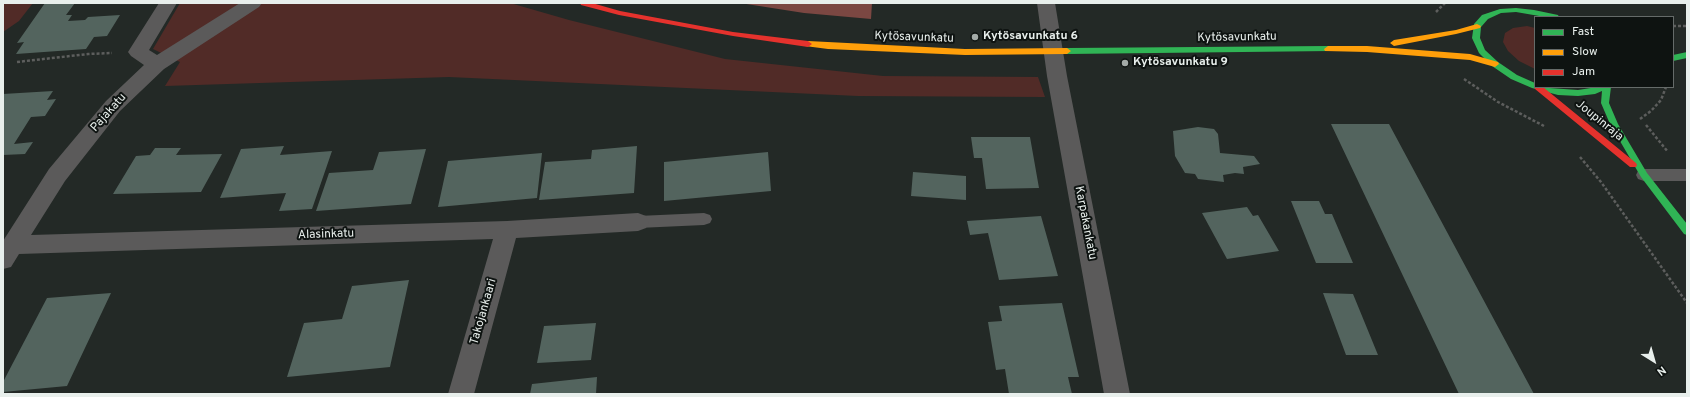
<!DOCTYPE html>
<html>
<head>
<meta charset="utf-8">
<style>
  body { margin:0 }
  #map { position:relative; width:1690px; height:397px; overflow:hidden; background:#232926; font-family:Overpass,sans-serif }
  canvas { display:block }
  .frame { position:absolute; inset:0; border:4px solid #e8efec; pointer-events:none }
  .legend { position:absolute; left:1534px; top:16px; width:140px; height:72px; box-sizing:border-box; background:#0e1311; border:1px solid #656b69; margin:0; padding:5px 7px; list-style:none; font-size:12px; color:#e8efec }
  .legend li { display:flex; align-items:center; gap:8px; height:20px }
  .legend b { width:20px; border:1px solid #656b69 }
  .north { position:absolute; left:1634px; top:341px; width:40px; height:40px; -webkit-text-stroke:3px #0e1311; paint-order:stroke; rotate:143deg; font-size:11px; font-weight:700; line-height:16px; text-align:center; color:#e8efec }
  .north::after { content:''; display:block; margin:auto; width:14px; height:18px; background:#e8efec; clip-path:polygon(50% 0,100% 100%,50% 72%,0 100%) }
</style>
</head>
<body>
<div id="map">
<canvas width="1690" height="397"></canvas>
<div class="frame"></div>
<ul class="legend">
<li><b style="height:5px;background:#30b455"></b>Fast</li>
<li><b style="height:5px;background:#ff9f0a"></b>Slow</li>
<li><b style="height:5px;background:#e5322d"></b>Jam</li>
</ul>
<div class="north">N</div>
</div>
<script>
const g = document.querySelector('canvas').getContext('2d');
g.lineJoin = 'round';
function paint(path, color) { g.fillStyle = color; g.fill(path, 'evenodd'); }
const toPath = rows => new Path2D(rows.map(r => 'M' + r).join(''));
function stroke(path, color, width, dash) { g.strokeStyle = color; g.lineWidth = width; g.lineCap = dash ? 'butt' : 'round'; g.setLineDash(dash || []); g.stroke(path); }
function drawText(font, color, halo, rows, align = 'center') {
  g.font = font + ' Overpass,sans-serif'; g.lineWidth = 4; g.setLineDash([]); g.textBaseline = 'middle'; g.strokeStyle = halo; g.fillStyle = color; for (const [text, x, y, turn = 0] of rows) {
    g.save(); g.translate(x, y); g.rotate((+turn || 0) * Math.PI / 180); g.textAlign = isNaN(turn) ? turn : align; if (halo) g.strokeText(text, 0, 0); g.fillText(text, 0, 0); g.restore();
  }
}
paint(toPath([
  [3,3,33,3,19,21,3,32],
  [180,3,510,3,569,20,725,59,883,76,1038,77,1045,97,858,96,449,77,165,86,180,62,153,49],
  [1527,26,1535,28,1535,69,1519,61,1508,51,1503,42,1505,33,1513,28]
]), '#512b27');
paint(toPath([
  [740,3,872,3,871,19,804,13]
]), '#7b4742');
paint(toPath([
  [45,3,75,3,66,15,72,15,68,21,85,20,88,17,120,15,107,36,94,37,86,49,16,54,24,42,17,43],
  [53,91,47,100,56,99,45,116,31,117,14,144,33,142,25,154,3,155,3,94],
  [1331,124,1389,124,1534,394,1459,394],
  [1198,127,1214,129,1218,134,1220,153,1254,156,1260,164,1243,167,1244,174,1235,173,1223,175,1224,182,1198,179,1195,174,1185,173,1175,156,1173,131],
  [971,137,1030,137,1039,188,986,189,982,158,974,158],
  [284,146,280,155,332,151,312,209,279,211,286,193,220,198,241,149],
  [637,146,634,193,539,200,545,162,591,159,592,150],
  [155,148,181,148,176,155,222,154,201,192,113,194,136,156,150,155],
  [426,149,411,204,316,211,329,173,373,170,379,152],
  [768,152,771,191,664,201,664,162],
  [542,153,537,198,438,207,448,161],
  [913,172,966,176,966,200,911,196],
  [1291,201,1319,201,1325,214,1332,214,1353,263,1316,263],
  [1247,207,1253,216,1258,215,1279,251,1227,259,1202,213],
  [1041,216,1058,276,999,280,988,233,970,235,967,221],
  [409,280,390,367,287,377,304,323,342,319,352,286],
  [111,293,67,386,3,392,3,382,47,298],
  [1323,293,1353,294,1378,355,1346,355],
  [1062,303,1079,377,1068,377,1072,394,1009,394,1005,369,996,370,988,322,1002,321,999,306],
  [596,323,591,360,537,363,544,326],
  [597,377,596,394,530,394,532,384]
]), '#53645e');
stroke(toPath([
  [1436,12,1445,3],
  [1673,26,1687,26],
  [17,62,88,54,112,53],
  [1464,79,1498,102,1544,126],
  [1640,119,1651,111,1661,100,1666,87],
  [1646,125,1668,152],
  [1580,157,1601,182,1687,303]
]), '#5d5e5d', 2.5, [3, 2]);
paint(toPath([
  [1644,169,1687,169,1687,181,1644,181,1638,179,1636,175,1638,171,1644,169],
  [704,213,710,215,712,219,710,223,704,225,638,228,632,227,630,222,632,217,638,216,704,213]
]), '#5b5a5a');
paint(toPath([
  [159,3,177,3,149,50,157,55,240,3,262,3,259,7,164,69,120,111,65,181,31,235,507,221,638,213,646,216,649,222,646,228,638,231,516,238,474,394,448,394,493,239,19,254,11,267,3,269,3,241,49,169,106,101,144,65,131,56,128,52,159,3],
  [1037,3,1055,3,1067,76,1130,394,1104,394,1047,76,1037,3]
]), '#5b5a5a');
paint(toPath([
  [1516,8,1534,10,1558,15,1559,17,1545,17,1516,12,1501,13,1488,19,1481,27,1480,38,1485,50,1498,62,1517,75,1535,83,1535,87,1578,90,1597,87,1611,87,1609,103,1618,124,1647,173,1687,224,1687,235,1684,234,1641,177,1610,124,1601,103,1602,91,1595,94,1578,96,1558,95,1532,88,1511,79,1492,66,1479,53,1472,38,1474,24,1482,15,1500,9,1516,8],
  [1328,46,1332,49,1331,51,1067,54,1063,51,1067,48,1328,46],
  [1687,52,1687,58,1673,61,1673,55,1687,52]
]), '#30b455');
paint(toPath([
  [1477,24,1481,26,1480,28,1456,34,1394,46,1390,43,1394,40,1456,30,1477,24],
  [808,41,965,49,1067,48,1071,51,1067,54,965,55,828,49,805,46,804,44,808,41],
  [1328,46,1367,46,1470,54,1498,62,1499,64,1495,67,1470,60,1367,52,1325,51,1324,49,1328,46]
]), '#ff9f0a');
paint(toPath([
  [580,3,592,3,620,11,733,32,808,41,812,44,808,47,733,36,619,15,581,5,580,3],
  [1535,85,1535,87,1543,87,1636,163,1637,165,1636,167,1630,167,1535,89,1534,87,1535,85]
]), '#e5322d');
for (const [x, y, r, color] of [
  [975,37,4,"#a3aaa7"],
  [1125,63,4,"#a3aaa7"]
]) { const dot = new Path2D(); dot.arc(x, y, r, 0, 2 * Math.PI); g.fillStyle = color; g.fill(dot); stroke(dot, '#0e1311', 1.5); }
drawText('bold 12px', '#e8efec', '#0e1311', [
  ["Kytösavunkatu 6",983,37],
  ["Kytösavunkatu 9",1133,63]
], 'left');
drawText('12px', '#e8efec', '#0e1311', [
  ["Kytösavunkatu",914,38,2],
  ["Kytösavunkatu",1237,38,-1],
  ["Pajakatu",109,113,-48],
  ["Joupinraja",1599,121,39],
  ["Karpakankatu",1085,223,79],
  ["Alasinkatu",326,235,-2],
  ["Takojankaari",484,312,-74]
]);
</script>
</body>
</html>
